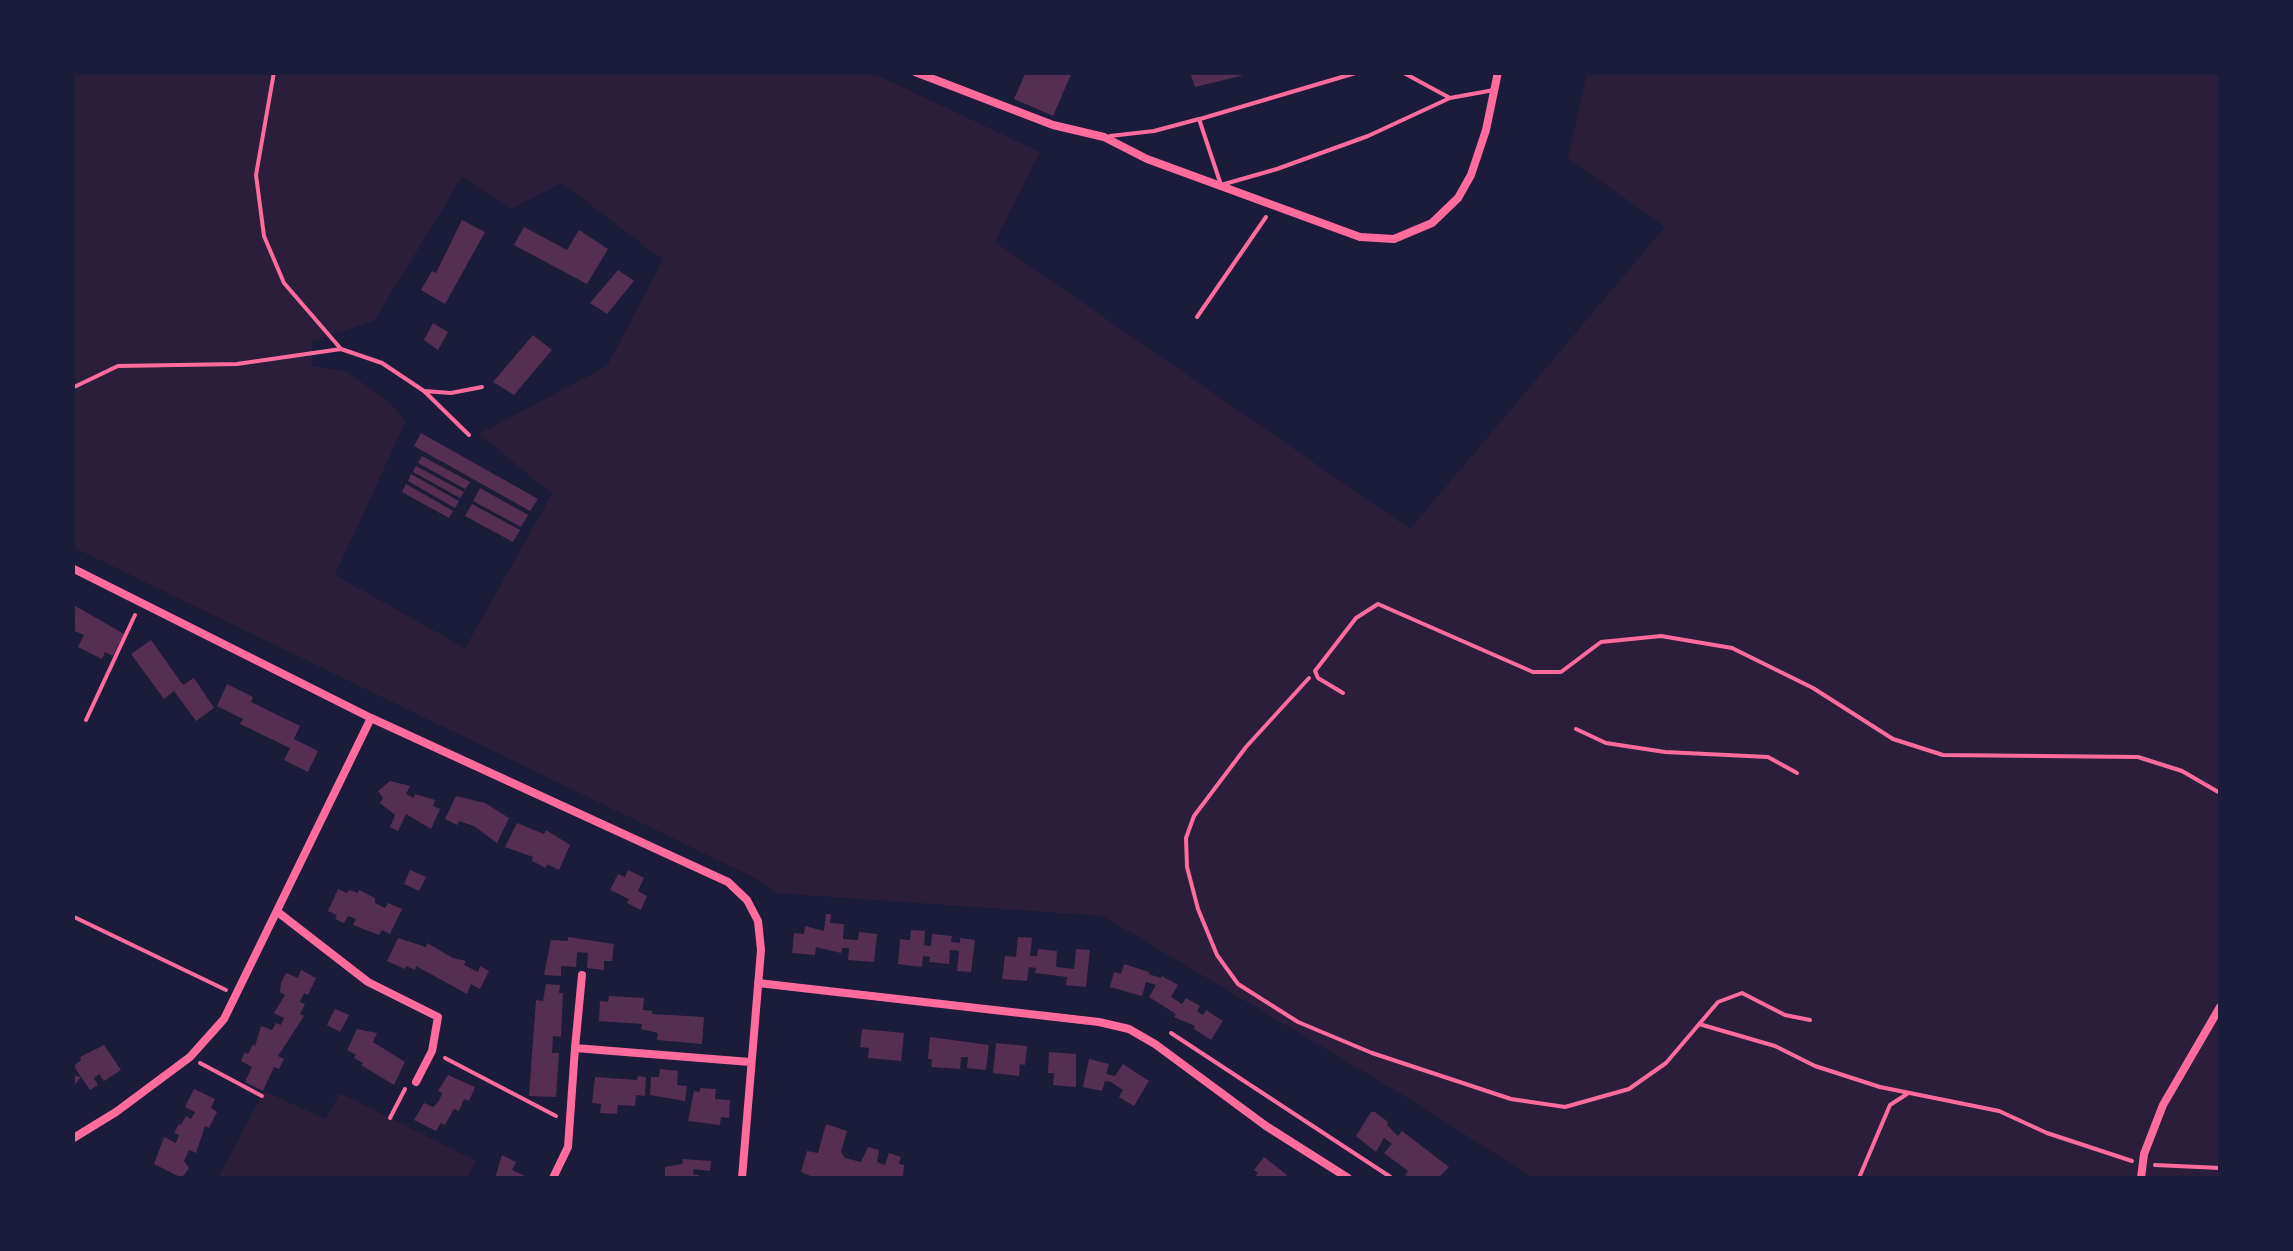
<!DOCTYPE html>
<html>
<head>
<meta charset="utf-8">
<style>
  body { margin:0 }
  #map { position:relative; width:2293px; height:1251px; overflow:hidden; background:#1b1b3a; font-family:Overpass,sans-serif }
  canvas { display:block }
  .frame { position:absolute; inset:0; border:75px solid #1b1b3a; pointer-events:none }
</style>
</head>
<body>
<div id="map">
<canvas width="2293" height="1251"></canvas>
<div class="frame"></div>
</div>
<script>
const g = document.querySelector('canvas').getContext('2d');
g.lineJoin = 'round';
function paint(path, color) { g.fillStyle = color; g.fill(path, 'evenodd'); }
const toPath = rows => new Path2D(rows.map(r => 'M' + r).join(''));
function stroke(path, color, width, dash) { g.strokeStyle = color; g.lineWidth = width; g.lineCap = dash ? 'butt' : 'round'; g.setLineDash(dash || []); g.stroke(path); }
paint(toPath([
  [72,73,872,73,1040,152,995,242,1410,529,1665,227,1568,158,1587,73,2220,73,2220,1178,1533,1178,1411,1100,1103,916,775,893,761,881,73,547],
  [462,177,511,209,562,183,663,260,607,366,479,434,552,494,465,648,335,575,406,421,385,399,347,372,312,366,312,341,374,321],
  [264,1091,325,1119,340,1093,476,1161,467,1178,218,1178]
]), '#2a1e3b');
paint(toPath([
  [1026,72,1072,72,1053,116,1014,99],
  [1190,72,1247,72,1248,74,1195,87],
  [462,220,485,232,445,304,421,290,432,271,436,273],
  [524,227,567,250,579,230,608,249,587,284,514,245],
  [618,270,634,281,607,314,590,303],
  [433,323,448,332,438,350,424,340],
  [533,335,552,350,514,395,493,382],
  [421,433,538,499,530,511,414,446],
  [422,456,470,482,465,489,418,463],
  [416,466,464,492,460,498,413,472],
  [411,474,459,501,455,508,408,481],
  [406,484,453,511,449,518,402,492],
  [480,488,528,515,521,527,473,501],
  [472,504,520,530,513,542,465,516],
  [72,604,124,634,113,656,105,652,102,659,78,647,84,635,72,630],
  [151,640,183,685,194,678,214,708,196,721,174,691,164,699,131,654],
  [227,684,253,697,251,702,300,726,294,739,318,751,308,772,284,760,290,748,240,724,243,719,217,706],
  [390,781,410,786,406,794,414,798,415,794,435,800,433,806,440,809,431,829,406,814,398,831,390,827,395,815,380,803,383,798,378,791],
  [456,796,485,803,509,818,497,843,474,826,459,821,457,825,445,819],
  [517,823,544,834,546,830,570,845,559,870,547,864,546,868,532,861,533,857,505,847],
  [410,870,426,877,419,891,404,884],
  [628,870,644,878,638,891,647,896,641,910,627,903,629,899,610,890,618,874,625,877],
  [338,889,347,893,349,890,358,893,359,890,375,898,375,903,385,908,388,903,402,909,390,934,382,930,379,935,353,925,356,919,348,916,344,923,335,919,337,915,328,911],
  [826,914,831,914,830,923,844,924,843,939,858,940,859,932,877,934,874,962,848,960,849,948,842,948,841,953,816,947,815,955,792,953,794,933,804,934,805,926,824,931],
  [911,930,925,931,924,945,931,946,932,934,952,936,951,942,960,943,960,938,975,940,971,972,957,971,959,951,950,950,949,964,929,962,930,957,923,956,922,967,898,964,900,939,910,940],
  [568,937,614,944,612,961,604,961,604,970,587,968,588,953,577,952,576,967,561,966,561,976,544,975,551,940,568,941],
  [1018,937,1032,938,1030,956,1037,956,1038,949,1057,951,1056,967,1074,969,1076,949,1090,950,1086,987,1066,985,1067,977,1035,973,1036,968,1029,967,1027,981,1002,979,1005,956,1016,957],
  [398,938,426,947,427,943,453,958,466,961,464,965,478,972,480,966,489,971,480,989,471,984,467,994,416,966,415,970,406,966,405,969,387,961],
  [1124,964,1149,972,1148,974,1161,978,1162,976,1178,985,1171,997,1182,1004,1186,998,1200,1006,1197,1011,1203,1015,1206,1010,1223,1021,1211,1040,1194,1029,1195,1026,1174,1017,1176,1014,1149,997,1156,985,1146,982,1142,996,1110,987,1114,972,1121,974],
  [301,970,316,978,308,995,304,993,300,1002,305,1004,300,1014,304,1016,278,1056,284,1059,279,1069,274,1067,263,1091,245,1082,252,1067,241,1061,245,1052,248,1054,253,1044,255,1046,261,1026,272,1030,276,1023,281,1025,284,1018,274,1013,285,995,280,992,281,983,286,973,298,978],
  [546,984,560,985,559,993,563,993,561,1037,553,1036,552,1053,559,1053,556,1097,529,1096,536,1000,543,1001],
  [609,996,644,998,643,1010,652,1011,652,1014,704,1017,702,1044,657,1040,658,1033,641,1029,642,1024,599,1021,600,1001,608,1002],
  [335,1009,349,1015,340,1032,327,1025],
  [357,1029,377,1033,373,1042,405,1062,394,1085,361,1065,363,1063,354,1058,356,1055,347,1050],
  [862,1029,904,1033,901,1061,868,1058,869,1048,860,1047],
  [930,1037,989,1045,986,1070,967,1068,968,1057,961,1057,960,1069,931,1067,932,1059,928,1059],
  [996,1043,1027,1046,1025,1065,1020,1064,1019,1076,993,1073],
  [104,1045,121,1070,104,1081,99,1074,94,1078,98,1085,90,1090,81,1077,72,1088,72,1075,81,1077,74,1066,81,1060,80,1057],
  [1049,1052,1076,1054,1076,1087,1053,1085,1054,1073,1048,1073],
  [1089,1059,1109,1064,1106,1074,1115,1076,1123,1064,1149,1081,1134,1106,1119,1097,1123,1090,1111,1082,1105,1081,1102,1091,1083,1087],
  [660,1069,678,1071,677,1085,687,1086,685,1101,650,1095,651,1077,659,1077],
  [448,1075,475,1087,469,1101,464,1099,459,1111,454,1109,445,1125,441,1123,436,1131,414,1120,424,1103,433,1107,439,1101,442,1093,438,1091],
  [638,1076,646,1077,645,1096,636,1095,635,1106,618,1105,617,1114,600,1113,601,1104,592,1103,595,1077,637,1080],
  [700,1088,716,1089,715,1099,730,1100,729,1118,721,1117,720,1125,688,1121,694,1091,700,1092],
  [194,1089,215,1099,211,1108,217,1112,209,1128,205,1126,196,1153,189,1150,184,1161,189,1168,182,1178,154,1164,164,1137,176,1143,179,1135,174,1133,179,1124,181,1125,186,1116,191,1119,195,1112,185,1107],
  [1371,1112,1375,1112,1388,1122,1387,1125,1398,1136,1402,1131,1449,1167,1438,1178,1412,1178,1405,1175,1408,1171,1384,1153,1392,1144,1384,1138,1376,1152,1356,1136],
  [826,1124,847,1131,841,1152,845,1158,861,1162,868,1147,879,1150,877,1162,885,1165,889,1153,901,1157,899,1164,904,1165,903,1178,815,1178,801,1172,807,1151,818,1153],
  [502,1155,516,1162,512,1170,529,1178,495,1178],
  [1264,1157,1287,1175,1284,1178,1254,1178,1258,1173,1254,1170],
  [683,1159,711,1161,710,1171,694,1169,693,1174,699,1175,698,1178,665,1178,665,1167,682,1164]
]), '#542f53');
stroke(toPath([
  [1197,317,1266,217],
  [1309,678,1246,747,1194,816,1186,838,1187,867,1198,909,1217,955,1238,984,1298,1022,1372,1053,1511,1099,1565,1107,1629,1089,1666,1063,1718,1002,1742,993,1785,1015,1810,1020],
  [86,720,135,615],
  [1576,729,1606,743,1665,752,1768,757,1797,773],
  [72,916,226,990],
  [1699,1024,1775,1046,1815,1066,1880,1087,1999,1111,2047,1133,2132,1161],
  [1171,1033,1392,1178],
  [445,1058,556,1116],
  [200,1063,262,1096],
  [390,1118,405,1089],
  [2155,1165,2220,1168],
  [1859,1178,1890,1105,1907,1094]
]), '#ff6b9d', 4);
stroke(toPath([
  [274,72,256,175,264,236,284,283,341,349],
  [1402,72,1450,98],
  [1200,119,1359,72],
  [1110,136,1154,131,1199,119,1221,185,1277,169,1368,136,1450,98,1494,90],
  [72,388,118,366,237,364,341,349,382,363,424,391,451,393,482,387],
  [424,391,469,435],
  [1343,693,1318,678,1315,671,1356,618,1378,604,1533,672,1561,672,1601,642,1661,636,1732,648,1813,688,1893,739,1943,755,2138,757,2182,771,2220,793]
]), '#ff6b9d', 4);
stroke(toPath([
  [915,72,1053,125,1104,137,1147,159,1360,237,1394,239,1432,223,1458,198,1471,175,1486,130,1498,72],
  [72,568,371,718,728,882,747,900,758,921,761,950,742,1178],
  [279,913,368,982,438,1017,432,1051,416,1082],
  [758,983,1099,1022,1129,1029,1155,1044,1266,1126,1348,1178],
  [575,1048,582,975],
  [72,1139,116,1112,190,1057,224,1019,371,718],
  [553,1178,568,1147,575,1048,750,1062],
  [2141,1178,2144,1154,2163,1105,2220,1007]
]), '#ff6b9d', 8);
</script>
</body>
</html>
